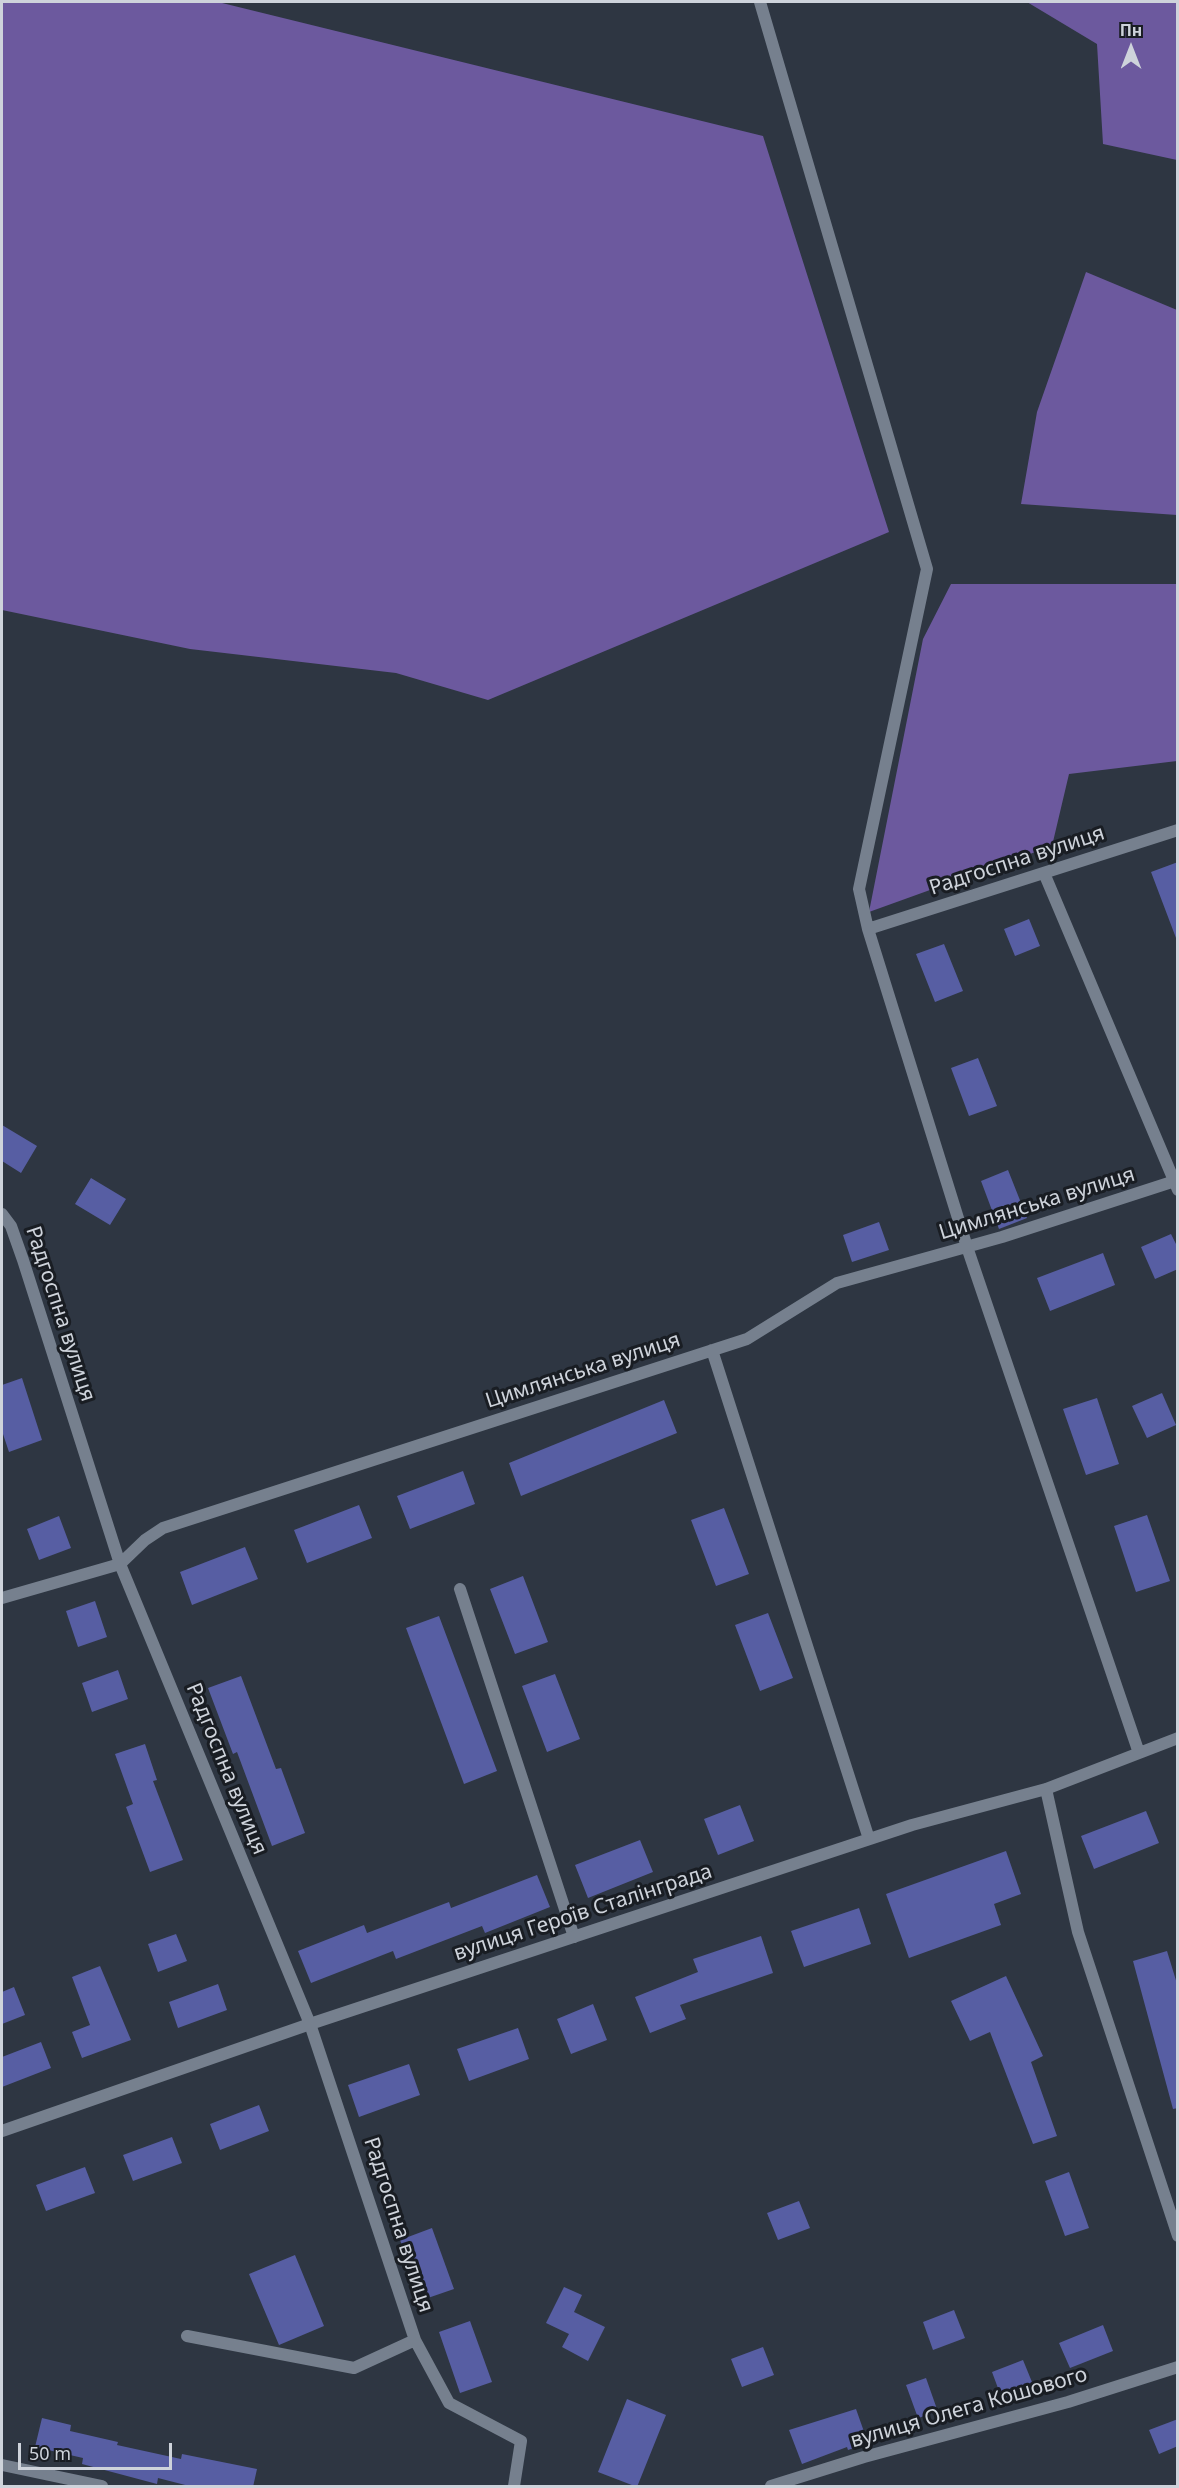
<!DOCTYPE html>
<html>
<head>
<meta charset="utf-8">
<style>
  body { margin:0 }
  #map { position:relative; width:1179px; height:2488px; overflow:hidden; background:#2e3642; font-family:"Noto Sans",sans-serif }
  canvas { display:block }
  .frame { position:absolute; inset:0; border:3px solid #ced3db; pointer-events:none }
  .north { position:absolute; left:1101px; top:18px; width:60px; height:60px; -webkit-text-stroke:4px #191d23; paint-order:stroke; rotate:0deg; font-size:16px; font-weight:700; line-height:24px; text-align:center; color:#ced3db }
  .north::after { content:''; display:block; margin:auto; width:21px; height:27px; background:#ced3db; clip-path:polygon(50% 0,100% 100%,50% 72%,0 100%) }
  .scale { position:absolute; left:18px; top:2443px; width:154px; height:27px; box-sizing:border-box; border:3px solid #ced3db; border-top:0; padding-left:8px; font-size:18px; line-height:21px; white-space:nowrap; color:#ced3db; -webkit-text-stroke:4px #191d23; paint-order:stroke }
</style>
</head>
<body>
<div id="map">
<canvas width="1179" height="2488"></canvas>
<div class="frame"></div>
<div class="north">Пн</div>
<div class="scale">50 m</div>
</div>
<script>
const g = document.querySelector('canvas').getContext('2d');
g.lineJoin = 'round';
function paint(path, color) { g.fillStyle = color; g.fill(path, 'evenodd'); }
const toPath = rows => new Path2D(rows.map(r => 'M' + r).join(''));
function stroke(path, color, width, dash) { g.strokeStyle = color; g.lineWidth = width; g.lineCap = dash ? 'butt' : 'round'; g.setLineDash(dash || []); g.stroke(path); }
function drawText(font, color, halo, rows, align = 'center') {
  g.font = font + ' "Noto Sans",sans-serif'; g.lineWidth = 6; g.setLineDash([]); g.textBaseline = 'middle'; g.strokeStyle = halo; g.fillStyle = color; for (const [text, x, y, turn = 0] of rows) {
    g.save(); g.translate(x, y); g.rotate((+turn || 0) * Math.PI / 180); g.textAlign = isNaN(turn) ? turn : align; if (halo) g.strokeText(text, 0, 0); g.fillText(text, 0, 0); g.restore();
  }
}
paint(toPath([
  [2,2,218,2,763,136,889,532,488,700,396,673,190,649,2,610],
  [1027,2,1177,2,1177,160,1103,144,1097,44],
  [1086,272,1177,310,1177,515,1021,504,1037,412],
  [951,584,1177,584,1177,761,1069,774,1052,846,869,912,923,639]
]), '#6c599e');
paint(toPath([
  [1178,862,1178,938,1176,938,1151,872],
  [1029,919,1040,946,1015,956,1004,929],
  [944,944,963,991,935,1002,916,954],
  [978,1058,997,1106,969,1116,951,1068],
  [2,1125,37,1146,21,1173,2,1161],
  [1008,1170,1027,1218,999,1229,981,1181],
  [91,1178,126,1199,110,1225,75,1204],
  [879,1222,889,1250,852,1262,843,1235],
  [1171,1234,1178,1248,1178,1269,1155,1279,1141,1247],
  [1103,1253,1115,1285,1050,1311,1037,1278],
  [22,1378,42,1440,9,1452,2,1431,2,1385],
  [1162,1393,1176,1425,1147,1438,1132,1406],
  [1097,1398,1119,1464,1086,1475,1063,1409],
  [664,1400,677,1433,521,1496,509,1463],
  [463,1471,475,1504,410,1529,397,1496],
  [359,1505,372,1538,307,1563,294,1530],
  [724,1508,749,1574,716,1586,691,1520],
  [1147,1515,1170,1581,1136,1592,1114,1526],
  [59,1516,71,1548,39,1560,27,1529],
  [245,1547,258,1579,192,1605,180,1572],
  [523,1576,548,1642,515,1654,490,1589],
  [95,1601,107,1637,78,1647,66,1611],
  [768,1613,793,1678,760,1691,735,1625],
  [439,1616,497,1771,464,1784,406,1628],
  [118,1670,128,1699,92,1712,82,1683],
  [555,1674,580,1739,547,1752,522,1686],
  [241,1676,276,1769,281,1768,305,1833,272,1846,237,1752,233,1754,208,1688],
  [145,1744,157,1780,153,1781,183,1860,150,1872,126,1807,133,1804,115,1754],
  [740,1805,754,1841,718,1855,704,1819],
  [1146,1811,1159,1843,1094,1869,1081,1836],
  [640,1840,653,1872,588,1898,575,1865],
  [1006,1851,1021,1894,994,1904,1001,1925,909,1958,886,1894],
  [537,1875,550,1907,485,1933,482,1926,396,1959,393,1951,311,1983,298,1951,364,1925,367,1933,449,1902,451,1908],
  [859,1908,871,1944,804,1967,791,1931],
  [176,1934,187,1961,158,1972,148,1944],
  [761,1936,773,1973,680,2005,686,2019,650,2033,635,1997,698,1972,693,1959],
  [1167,1951,1178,1987,1178,2108,1173,2109,1133,1961],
  [100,1966,131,2040,82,2058,72,2032,90,2025,72,1977],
  [1006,1976,1043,2056,1031,2062,1057,2136,1033,2144,990,2032,970,2041,951,2001],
  [218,1984,227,2010,178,2028,169,2002],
  [14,1987,25,2015,2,2024,2,1992],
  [593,2004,607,2040,571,2054,557,2019],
  [518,2028,529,2059,469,2081,457,2049],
  [41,2042,51,2068,2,2087,2,2057],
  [409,2064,420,2095,359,2117,348,2085],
  [259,2105,269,2131,220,2150,210,2124],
  [172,2137,182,2163,133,2181,123,2155],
  [85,2167,95,2193,46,2211,36,2185],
  [1069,2172,1089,2228,1065,2236,1045,2181],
  [799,2201,810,2228,778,2240,767,2213],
  [432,2228,454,2289,422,2300,400,2240],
  [295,2255,324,2326,279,2345,249,2274],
  [564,2287,582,2295,574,2312,605,2327,588,2361,562,2347,569,2334,546,2323],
  [954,2310,965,2338,933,2350,923,2322],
  [470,2321,492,2382,460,2393,439,2332],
  [1103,2325,1113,2351,1070,2368,1059,2343],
  [763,2347,774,2375,742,2387,731,2359],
  [1023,2360,1034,2387,1002,2399,992,2372],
  [926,2378,938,2412,918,2418,906,2385],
  [627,2399,666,2415,637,2487,598,2472],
  [856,2409,868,2443,848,2450,847,2447,802,2464,789,2430],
  [42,2418,71,2425,70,2431,118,2442,117,2445,181,2459,182,2454,257,2469,253,2487,193,2487,158,2478,157,2484,82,2464,83,2458,35,2447],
  [1178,2419,1178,2446,1159,2454,1149,2430]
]), '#575ea3');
stroke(toPath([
  [460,1589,574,1937]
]), '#76808e', 12);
stroke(toPath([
  [760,2,927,569,859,889,868,929,967,1247,1139,1753],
  [1044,873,1178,1190],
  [868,929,1178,830],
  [2,1214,11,1226,23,1260,120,1564,310,2024,415,2340],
  [712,1350,869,1839],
  [2,1598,120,1564,145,1540,163,1528,747,1339,837,1283,1002,1237,1178,1180],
  [1046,1789,1078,1932,1178,2236],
  [2,2131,310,2024,912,1825,1046,1789,1178,1738],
  [187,2336,354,2368,415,2340,449,2403,521,2441,514,2486],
  [2,2465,102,2486],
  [771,2486,864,2457,1068,2402,1178,2367]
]), '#76808e', 12);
drawText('21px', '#ced3db', '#191d23', [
  ["Радгоспна вулиця",1017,861,-18],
  ["Цимлянська вулиця",1037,1204,-17],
  ["Радгоспна вулиця",60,1314,72],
  ["Цимлянська вулиця",583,1371,-18],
  ["Радгоспна вулиця",226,1769,68],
  ["вулиця Героїв Сталінграда",583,1913,-18],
  ["Радгоспна вулиця",398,2225,72],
  ["вулиця Олега Кошового",969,2408,-16]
]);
</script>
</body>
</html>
